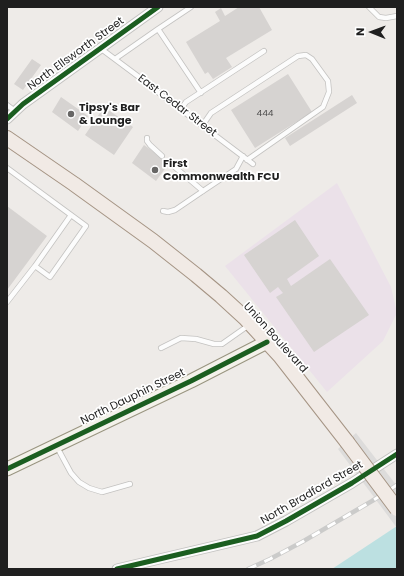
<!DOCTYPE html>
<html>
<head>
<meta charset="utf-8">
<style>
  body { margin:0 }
  #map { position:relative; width:404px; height:576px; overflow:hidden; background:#eeebe8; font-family:Poppins,sans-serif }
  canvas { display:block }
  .frame { position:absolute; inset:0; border:8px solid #1f1f1f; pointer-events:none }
  .north { position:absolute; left:352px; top:12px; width:40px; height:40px; -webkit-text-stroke:3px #fff; paint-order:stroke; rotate:271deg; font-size:11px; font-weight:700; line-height:16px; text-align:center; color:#1f1f1f }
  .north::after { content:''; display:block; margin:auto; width:14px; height:18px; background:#1f1f1f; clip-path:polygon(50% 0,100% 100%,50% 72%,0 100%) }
</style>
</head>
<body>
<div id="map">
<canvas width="404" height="576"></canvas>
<div class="frame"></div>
<div class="north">N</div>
</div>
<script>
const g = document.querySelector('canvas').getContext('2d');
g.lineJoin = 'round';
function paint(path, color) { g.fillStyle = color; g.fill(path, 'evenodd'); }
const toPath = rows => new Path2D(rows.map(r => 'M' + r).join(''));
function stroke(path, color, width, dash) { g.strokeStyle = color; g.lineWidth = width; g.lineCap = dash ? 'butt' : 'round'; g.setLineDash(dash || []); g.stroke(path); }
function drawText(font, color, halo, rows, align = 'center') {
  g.font = font + ' Poppins,sans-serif'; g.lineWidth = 3.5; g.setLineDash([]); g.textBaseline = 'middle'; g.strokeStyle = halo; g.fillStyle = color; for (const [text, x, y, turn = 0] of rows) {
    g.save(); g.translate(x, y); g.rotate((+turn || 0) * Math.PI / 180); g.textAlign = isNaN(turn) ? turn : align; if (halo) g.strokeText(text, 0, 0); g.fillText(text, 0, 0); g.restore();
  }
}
paint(toPath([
  [337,183,391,287,397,313,383,341,327,392,225,266]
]), '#ebe1e9');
paint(toPath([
  [397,526,397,569,332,569]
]), '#bce0e1');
paint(toPath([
  [356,433,397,486,397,528,338,449]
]), '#dddcdb');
paint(toPath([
  [239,7,259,7,272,30,226,58,232,67,213,79,208,72,205,74,186,42,220,21,215,12,221,8,225,16],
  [32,59,41,65,23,90,14,84],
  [288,74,312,112,255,148,231,110],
  [352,95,357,103,290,146,285,138],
  [61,97,88,116,78,131,52,112],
  [104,107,133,127,114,155,85,135],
  [144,145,169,163,156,181,132,163],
  [7,206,47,236,7,290],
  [295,220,319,256,287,279,291,286,330,259,369,315,314,352,276,297,283,293,278,287,270,293,244,255]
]), '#d6d3d1');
const lane = toPath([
  [369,7,379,17,386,18,397,16],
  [158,29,191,7],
  [100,48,143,80,159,93,253,164],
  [115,59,158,29,201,93],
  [7,105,15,111],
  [181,109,186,102,264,51],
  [202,126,211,113,298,56,306,55,312,59,328,81,329,92,323,107,247,160],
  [147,138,147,141,150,145,162,156],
  [170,163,203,191],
  [7,168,86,226,50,277,35,266,71,215],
  [163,211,168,212,175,210,203,191,236,169,243,156],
  [7,302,35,266],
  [161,348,181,338,196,339,214,344,222,344,249,325],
  [57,447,71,473,79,482,89,488,102,492,130,484]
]);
const street = toPath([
  [7,119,23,104,158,7],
  [117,569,257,536,286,521,352,483,397,454]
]);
const secondary = toPath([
  [7,469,191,381,267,342]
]);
const primary = toPath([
  [7,138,74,184,153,241,196,275,221,296,245,318,280,356,347,442]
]);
stroke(lane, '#c3c2c0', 6);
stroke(street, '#c3c2c0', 11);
stroke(secondary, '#999580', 15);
stroke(primary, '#a59484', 16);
stroke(lane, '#fcfcfc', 4.5);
stroke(street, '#fcfcfc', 9);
stroke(secondary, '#f4f2eb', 13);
stroke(primary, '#f1eae5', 14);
const rail = toPath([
  [248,569,270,559,302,542,372,501,397,485]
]);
stroke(rail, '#cbcbca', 4.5);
stroke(rail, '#fff', 3, [9]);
const primaryBridge = toPath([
  [347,442,397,509]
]);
stroke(primaryBridge, '#a59484', 16, []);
stroke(primaryBridge, '#f1eae5', 14);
stroke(toPath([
  [7,119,23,104,158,7],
  [7,469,191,381,267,342],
  [117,569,257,536,286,521,352,483,397,454]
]), '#1b5e20', 5);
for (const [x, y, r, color] of [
  [71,114,4,"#676665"],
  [155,170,4,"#676665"]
]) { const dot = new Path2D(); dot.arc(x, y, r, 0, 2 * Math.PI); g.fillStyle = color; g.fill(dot); stroke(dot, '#fff', 1.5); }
drawText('9px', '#4d4c4c', null, [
  ["444",265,114]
]);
drawText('11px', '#1f1f1f', '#fff', [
  ["North Ellsworth Street",76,54,-36],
  ["East Cedar Street",177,106,37],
  ["Union Boulevard",275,338,48],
  ["North Dauphin Street",133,397,-26],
  ["North Bradford Street",312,493,-30]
]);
drawText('bold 11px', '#1f1f1f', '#fff', [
  ["Tipsy's Bar",79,108],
  ["& Lounge",79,121],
  ["First",163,164],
  ["Commonwealth FCU",163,177]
], 'left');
</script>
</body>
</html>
